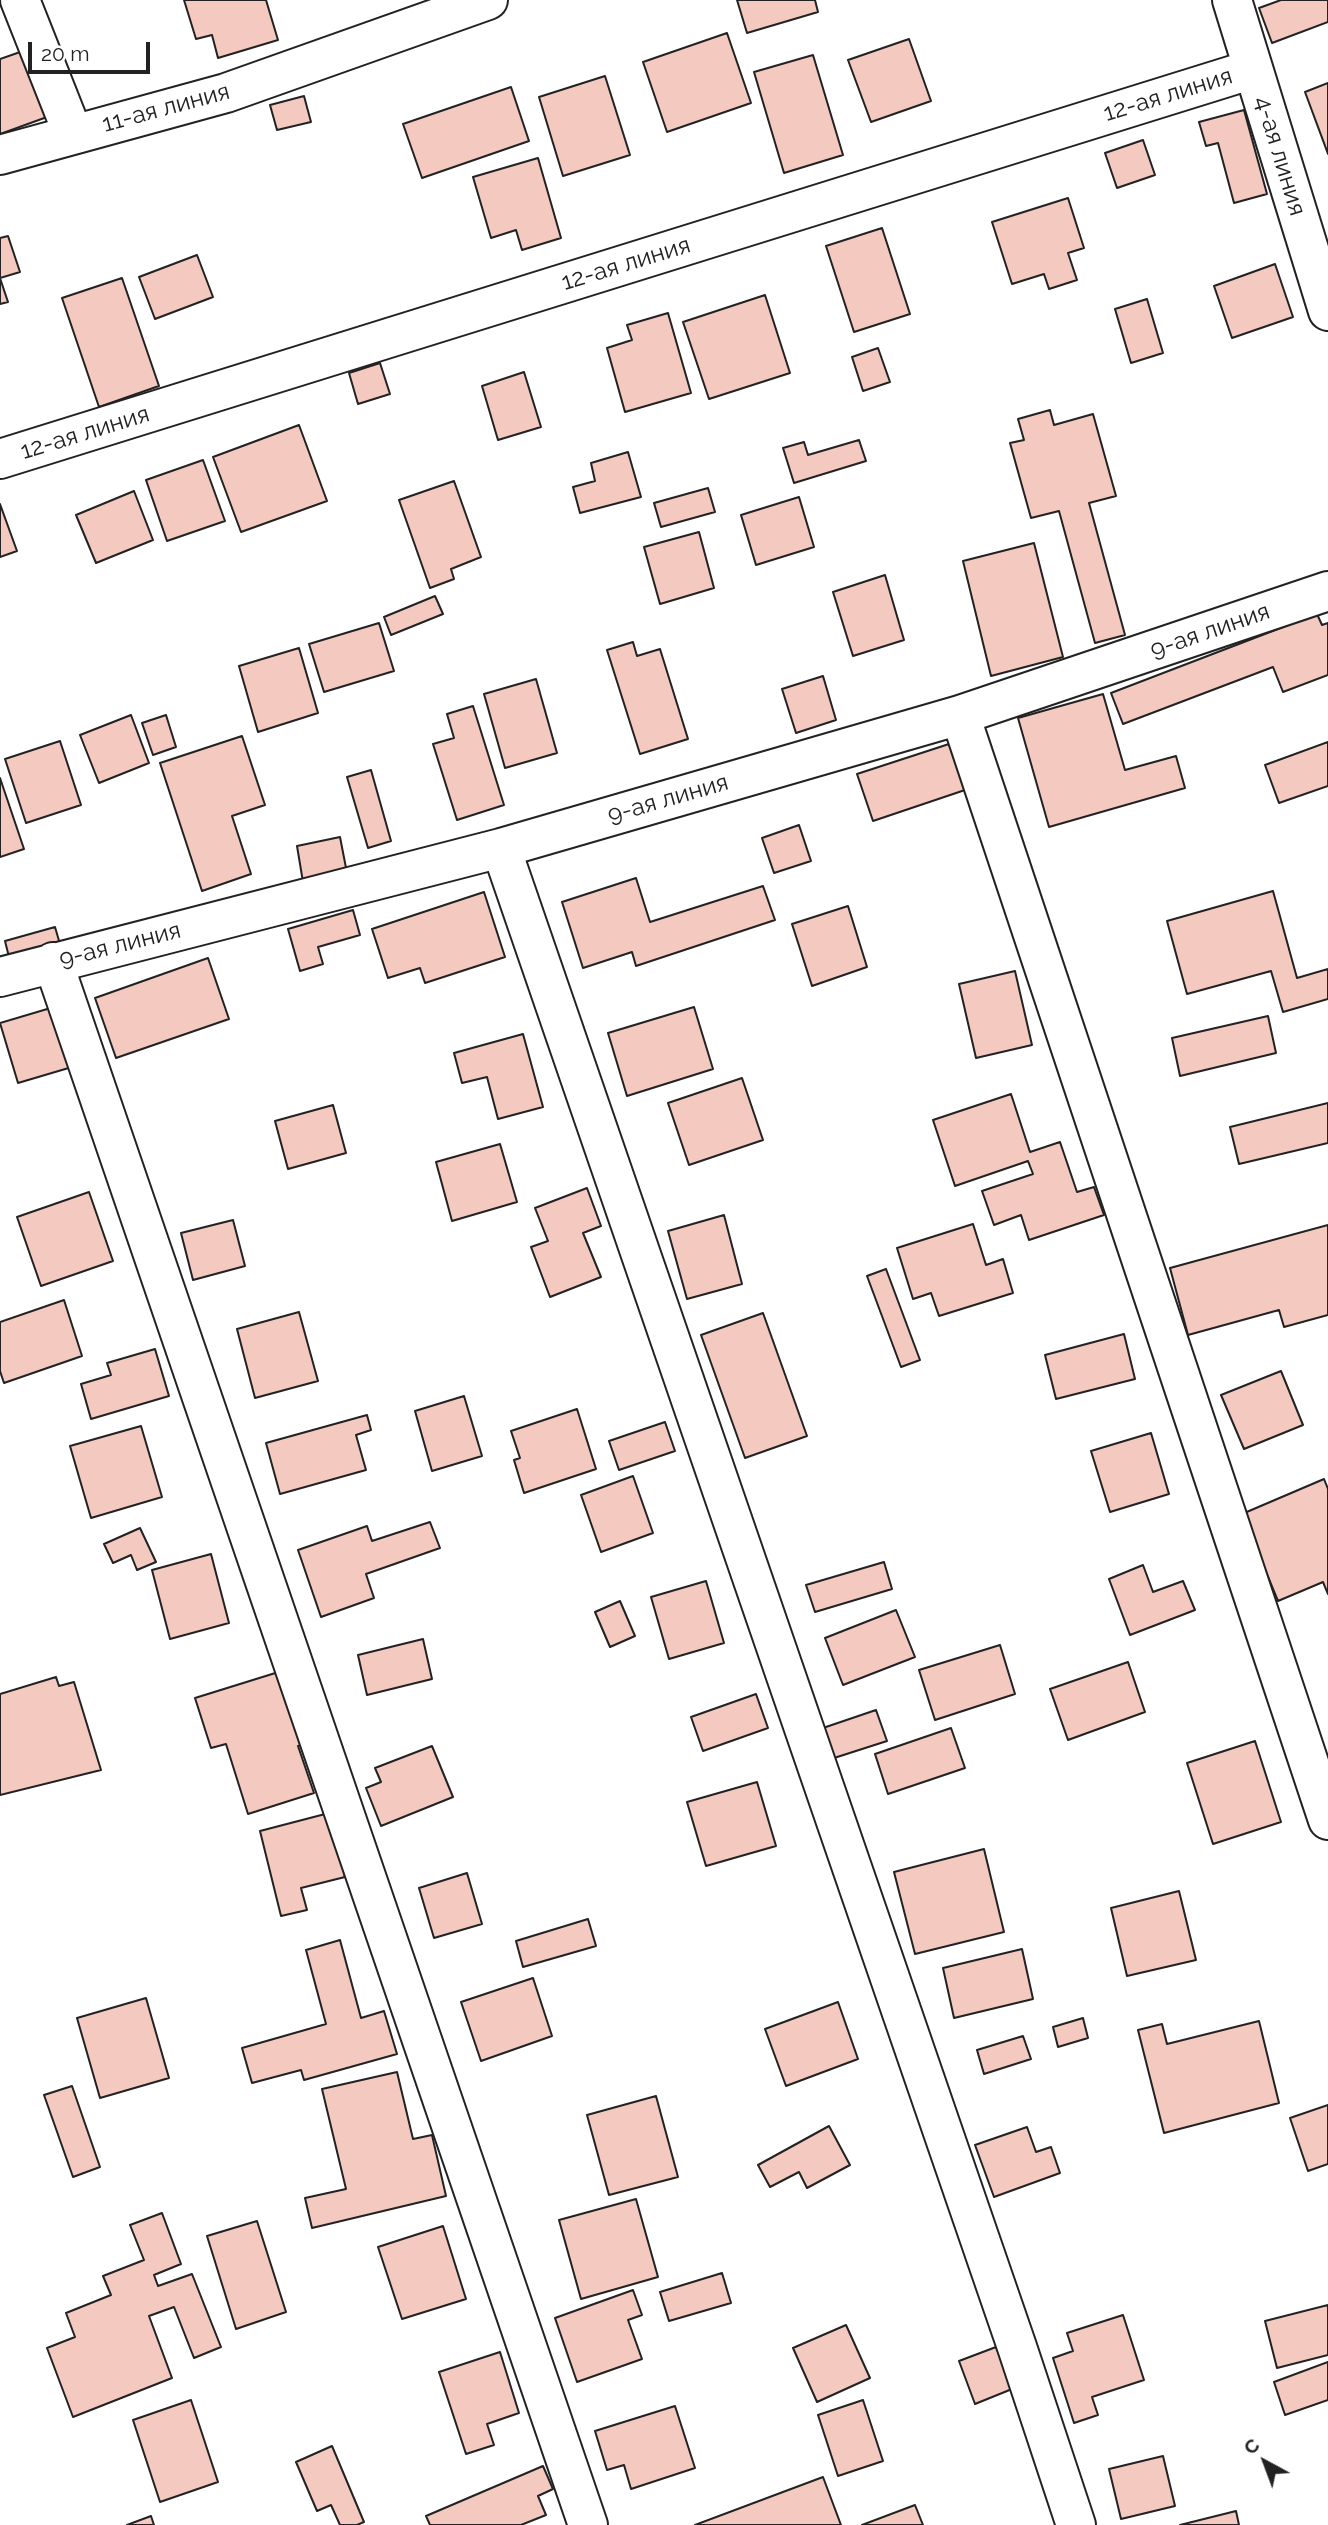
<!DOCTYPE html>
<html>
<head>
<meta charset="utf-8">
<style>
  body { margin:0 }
  #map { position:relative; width:1328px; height:2525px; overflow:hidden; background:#fff; font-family:Raleway,sans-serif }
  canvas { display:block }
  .north { position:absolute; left:1230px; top:2427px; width:70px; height:70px; -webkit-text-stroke:5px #fff; paint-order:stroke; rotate:319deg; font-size:19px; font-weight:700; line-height:28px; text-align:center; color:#222 }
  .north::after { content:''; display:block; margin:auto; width:24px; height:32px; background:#222; clip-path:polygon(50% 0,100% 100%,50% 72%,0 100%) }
  .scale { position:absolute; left:28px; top:42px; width:122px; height:32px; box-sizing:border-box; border:4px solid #222; border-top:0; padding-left:9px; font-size:21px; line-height:24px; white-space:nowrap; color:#222; -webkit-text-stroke:5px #fff; paint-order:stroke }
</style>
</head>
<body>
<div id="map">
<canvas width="1328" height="2525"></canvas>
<div class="north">С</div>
<div class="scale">20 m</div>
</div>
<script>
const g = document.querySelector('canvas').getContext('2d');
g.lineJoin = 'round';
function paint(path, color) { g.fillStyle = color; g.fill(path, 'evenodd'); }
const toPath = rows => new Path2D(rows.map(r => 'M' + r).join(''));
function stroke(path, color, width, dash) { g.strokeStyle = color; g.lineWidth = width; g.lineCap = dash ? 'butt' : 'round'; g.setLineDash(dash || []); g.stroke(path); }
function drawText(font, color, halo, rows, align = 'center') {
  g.font = font + ' Raleway,sans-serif'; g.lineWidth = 5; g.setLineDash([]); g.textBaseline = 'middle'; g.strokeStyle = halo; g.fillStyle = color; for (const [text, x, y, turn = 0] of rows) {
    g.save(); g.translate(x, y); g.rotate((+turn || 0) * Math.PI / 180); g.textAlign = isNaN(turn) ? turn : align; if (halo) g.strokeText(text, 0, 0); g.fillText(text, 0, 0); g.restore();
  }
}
const building = toPath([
  [184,0,266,0,278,40,218,58,212,35,196,39,184,0],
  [737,0,815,0,818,12,747,33,737,0],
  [1281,0,1328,0,1328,22,1272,43,1259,8,1281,0],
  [727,33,751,103,667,132,643,62,727,33],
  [909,39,931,101,871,122,848,60,909,39],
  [23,51,47,117,0,134,0,59,23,51],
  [813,55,843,155,784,173,754,72,813,55],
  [605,76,630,155,563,176,539,97,605,76],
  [1328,83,1328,154,1305,92,1328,83],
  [511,87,529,141,422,178,403,124,511,87],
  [304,96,311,122,277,130,270,105,304,96],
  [1244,110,1267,194,1234,203,1218,143,1206,146,1199,122,1244,110],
  [1143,140,1155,175,1117,188,1105,153,1143,140],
  [538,158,561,238,522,250,516,230,491,238,473,177,538,158],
  [1068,198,1084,248,1068,253,1077,280,1049,289,1044,274,1012,284,992,222,1068,198],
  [882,228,910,314,854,332,826,246,882,228],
  [8,236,20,272,0,278,8,302,0,304,0,238,8,236],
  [197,255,213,297,155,319,139,277,197,255],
  [1275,264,1293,317,1232,338,1214,286,1275,264],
  [122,278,159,386,99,407,62,298,122,278],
  [765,295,790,373,709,399,683,322,765,295],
  [1147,299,1163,353,1131,363,1115,309,1147,299],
  [668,313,691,393,625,412,607,348,632,340,627,325,668,313],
  [878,348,890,382,863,391,852,357,878,348],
  [380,363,390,394,358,404,349,373,380,363],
  [524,372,541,427,498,440,482,386,524,372],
  [1050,410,1054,425,1093,414,1116,496,1089,503,1125,635,1095,643,1059,511,1031,518,1010,443,1024,440,1018,419,1050,410],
  [299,425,327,501,241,532,213,457,299,425],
  [859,440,866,461,794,483,783,448,804,442,808,455,859,440],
  [628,452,641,497,580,513,573,487,595,481,591,463,628,452],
  [203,460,225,521,167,541,146,480,203,460],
  [454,481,481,557,451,569,454,579,430,588,399,500,454,481],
  [708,488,715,512,661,527,654,503,708,488],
  [134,491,153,540,96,563,76,515,134,491],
  [799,497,814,547,756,565,741,515,799,497],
  [0,504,17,551,0,557,0,504],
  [699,532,714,588,660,604,644,547,699,532],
  [1034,543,1063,657,991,676,963,561,1034,543],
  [885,575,904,640,853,656,833,592,885,575],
  [435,596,443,614,391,635,384,617,435,596],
  [1317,614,1322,625,1328,623,1328,675,1283,692,1273,667,1123,724,1111,693,1317,614],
  [379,623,394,671,324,692,309,644,379,623],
  [633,642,637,656,660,649,688,739,640,754,607,650,633,642],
  [299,648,318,713,258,732,239,666,299,648],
  [823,676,836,720,796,733,782,689,823,676],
  [536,679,557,753,505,768,484,694,536,679],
  [1103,694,1125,770,1176,756,1185,788,1049,827,1018,718,1103,694],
  [473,706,504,805,457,820,433,744,454,738,447,714,473,706],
  [131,715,149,763,99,783,80,735,131,715],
  [166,715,176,747,153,755,142,723,166,715],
  [242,736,265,805,232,816,251,874,202,891,160,763,242,736],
  [60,741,81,805,26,823,5,759,60,741],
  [1328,742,1328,786,1279,803,1265,765,1328,742],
  [949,744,965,790,873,821,857,774,949,744],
  [371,770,391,841,368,848,347,777,371,770],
  [0,778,24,849,0,857,0,778],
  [799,825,811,861,774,873,762,838,799,825],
  [340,837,347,873,303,882,297,846,340,837],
  [636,878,650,922,763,886,775,920,636,966,632,952,583,968,562,902,636,878],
  [1273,891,1297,978,1328,969,1328,999,1283,1012,1271,971,1187,994,1167,921,1273,891],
  [484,892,505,957,425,983,420,968,388,978,372,929,484,892],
  [848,906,867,967,812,986,792,924,848,906],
  [353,910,360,935,318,947,323,964,300,971,288,929,353,910],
  [55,927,62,951,11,965,5,941,55,927],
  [208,958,229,1019,116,1058,95,998,208,958],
  [1015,971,1032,1045,976,1058,959,984,1015,971],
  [54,1007,72,1067,18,1083,0,1023,54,1007],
  [694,1007,713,1069,627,1096,608,1033,694,1007],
  [1268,1016,1276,1053,1180,1076,1172,1038,1268,1016],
  [523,1034,543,1107,498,1119,487,1077,462,1083,454,1053,523,1034],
  [742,1078,763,1140,689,1165,668,1103,742,1078],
  [1011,1094,1030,1152,1060,1142,1077,1192,1094,1187,1104,1215,1029,1240,1021,1215,994,1225,982,1191,1033,1174,1028,1161,955,1186,933,1120,1011,1094],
  [1328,1103,1328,1143,1239,1164,1230,1127,1328,1103],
  [333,1105,346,1153,288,1169,275,1121,333,1105],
  [500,1144,517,1202,452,1221,436,1162,500,1144],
  [587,1188,601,1226,583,1233,601,1277,550,1297,531,1247,548,1241,535,1208,587,1188],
  [89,1192,113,1261,41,1286,17,1217,89,1192],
  [724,1215,742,1284,687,1299,668,1231,724,1215],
  [233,1220,245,1266,193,1280,181,1233,233,1220],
  [973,1224,986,1265,1003,1259,1013,1293,939,1316,931,1293,913,1299,897,1248,973,1224],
  [1328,1225,1328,1315,1284,1327,1279,1310,1188,1335,1170,1268,1328,1225],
  [886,1269,920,1360,901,1367,867,1276,886,1269],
  [64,1300,82,1356,4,1383,0,1371,0,1322,64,1300],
  [299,1312,318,1381,255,1398,237,1329,299,1312],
  [763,1313,807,1436,745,1458,701,1335,763,1313],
  [1124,1334,1135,1379,1056,1399,1045,1355,1124,1334],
  [155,1349,169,1396,91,1419,81,1384,111,1375,107,1363,155,1349],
  [1281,1371,1303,1425,1244,1449,1221,1395,1281,1371],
  [464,1396,482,1456,432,1471,415,1411,464,1396],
  [577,1409,596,1469,524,1493,514,1460,520,1458,511,1431,577,1409],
  [367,1415,371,1430,356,1435,366,1470,280,1494,266,1443,367,1415],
  [665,1422,675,1451,619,1470,609,1441,665,1422],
  [141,1426,162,1497,91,1518,70,1446,141,1426],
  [1151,1433,1169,1494,1110,1512,1091,1451,1151,1433],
  [633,1476,653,1533,601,1552,581,1495,633,1476],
  [1324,1479,1328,1489,1328,1594,1323,1582,1278,1601,1242,1514,1324,1479],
  [430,1522,440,1548,366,1574,374,1598,321,1617,298,1550,367,1526,372,1541,430,1522],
  [140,1528,156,1562,137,1570,131,1555,113,1563,104,1544,140,1528],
  [211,1554,229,1623,170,1639,152,1570,211,1554],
  [884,1562,892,1589,815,1612,806,1585,884,1562],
  [1143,1565,1153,1592,1183,1581,1195,1610,1130,1635,1109,1579,1143,1565],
  [706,1581,724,1643,669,1659,651,1597,706,1581],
  [620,1601,635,1636,610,1647,595,1612,620,1601],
  [896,1610,915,1657,843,1685,825,1638,896,1610],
  [423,1639,432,1679,367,1695,358,1655,423,1639],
  [1000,1645,1015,1694,935,1720,919,1670,1000,1645],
  [1128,1662,1145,1712,1068,1740,1050,1689,1128,1662],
  [285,1670,308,1743,298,1746,314,1793,248,1814,226,1744,211,1748,195,1698,285,1670],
  [56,1677,59,1686,74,1682,101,1770,0,1795,0,1694,56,1677],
  [756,1694,768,1728,703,1751,691,1717,756,1694],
  [876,1710,887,1741,831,1759,820,1729,876,1710],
  [951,1728,965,1768,888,1794,875,1754,951,1728],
  [1255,1741,1281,1822,1213,1844,1187,1763,1255,1741],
  [432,1746,453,1797,381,1826,366,1788,381,1782,375,1768,432,1746],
  [757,1782,776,1846,706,1866,687,1802,757,1782],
  [329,1813,345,1877,301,1888,307,1910,281,1916,260,1831,329,1813],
  [984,1849,1004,1932,915,1954,894,1872,984,1849],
  [467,1873,482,1924,434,1938,419,1888,467,1873],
  [1179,1891,1196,1960,1127,1976,1111,1908,1179,1891],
  [588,1919,596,1946,523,1967,516,1941,588,1919],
  [340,1940,361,2018,384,2011,397,2054,304,2080,301,2070,252,2083,242,2048,326,2024,306,1950,340,1940],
  [1022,1949,1033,1999,954,2018,943,1968,1022,1949],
  [533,1978,552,2036,481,2061,461,2002,533,1978],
  [146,1998,169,2078,100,2098,77,2018,146,1998],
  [838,2002,858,2059,786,2086,765,2029,838,2002],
  [1083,2018,1088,2038,1058,2047,1053,2027,1083,2018],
  [1259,2021,1279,2103,1164,2133,1138,2030,1162,2024,1167,2044,1259,2021],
  [1023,2036,1031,2059,984,2074,977,2050,1023,2036],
  [397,2072,413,2139,432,2135,446,2196,312,2228,305,2198,346,2189,322,2089,397,2072],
  [72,2086,100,2167,73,2177,44,2095,72,2086],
  [656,2096,678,2177,609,2195,587,2115,656,2096],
  [1328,2105,1328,2164,1308,2171,1290,2118,1328,2105],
  [829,2126,850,2165,807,2188,799,2172,770,2187,758,2165,829,2126],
  [1027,2127,1036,2152,1051,2147,1060,2173,994,2197,975,2145,1027,2127],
  [636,2199,658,2277,581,2299,559,2220,636,2199],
  [162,2213,181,2264,154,2275,158,2286,192,2274,221,2347,194,2358,174,2307,149,2316,172,2378,73,2417,47,2348,75,2337,66,2313,111,2295,103,2276,144,2260,130,2225,162,2213],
  [257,2221,286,2312,236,2329,207,2236,257,2221],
  [443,2226,466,2299,402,2319,378,2247,443,2226],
  [722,2273,731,2303,669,2321,660,2292,722,2273],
  [633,2290,642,2315,628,2320,642,2359,577,2382,555,2318,633,2290],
  [1328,2305,1328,2355,1277,2368,1265,2321,1328,2305],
  [1123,2315,1144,2380,1092,2397,1098,2415,1074,2423,1053,2358,1073,2351,1067,2333,1123,2315],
  [846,2325,870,2378,817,2402,793,2348,846,2325],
  [996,2347,1012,2389,975,2404,959,2361,996,2347],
  [500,2352,519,2413,487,2424,494,2445,466,2454,439,2372,500,2352],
  [1328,2362,1328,2400,1285,2415,1274,2382,1328,2362],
  [191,2400,218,2482,160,2502,133,2420,191,2400],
  [863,2400,883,2461,838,2476,818,2415,863,2400],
  [675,2406,695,2468,631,2489,624,2465,607,2470,595,2431,675,2406],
  [332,2446,364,2522,357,2525,340,2525,331,2505,317,2511,296,2462,332,2446],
  [1163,2456,1175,2506,1121,2519,1109,2469,1163,2456],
  [543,2466,553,2489,538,2496,546,2515,521,2525,430,2525,426,2516,543,2466],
  [823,2477,841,2525,695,2525,823,2477],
  [915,2505,923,2525,862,2525,915,2505],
  [1236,2511,1239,2525,1180,2525,1236,2511],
  [151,2516,154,2525,127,2525,151,2516]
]);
paint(building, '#f3c9c0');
stroke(building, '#222', 2);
const minor = toPath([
  [20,0,73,134],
  [1232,0,1328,311],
  [0,155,226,93,488,0],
  [0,459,1253,69],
  [960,715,1328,1820],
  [501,848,1017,2347,1076,2525],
  [53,962,588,2525],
  [0,977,501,848,960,715,1328,591]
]);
stroke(minor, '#222', 42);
stroke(minor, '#fff', 38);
drawText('24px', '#222', '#fff', [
  ["12-ая линия",1168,95,-17],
  ["11-ая линия",166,108,-15],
  ["4-ая линия",1280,156,73],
  ["12-ая линия",626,264,-17],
  ["12-ая линия",85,433,-17],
  ["9-ая линия",1210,631,-19],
  ["9-ая линия",668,799,-16],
  ["9-ая линия",120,945,-14]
]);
</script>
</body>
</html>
